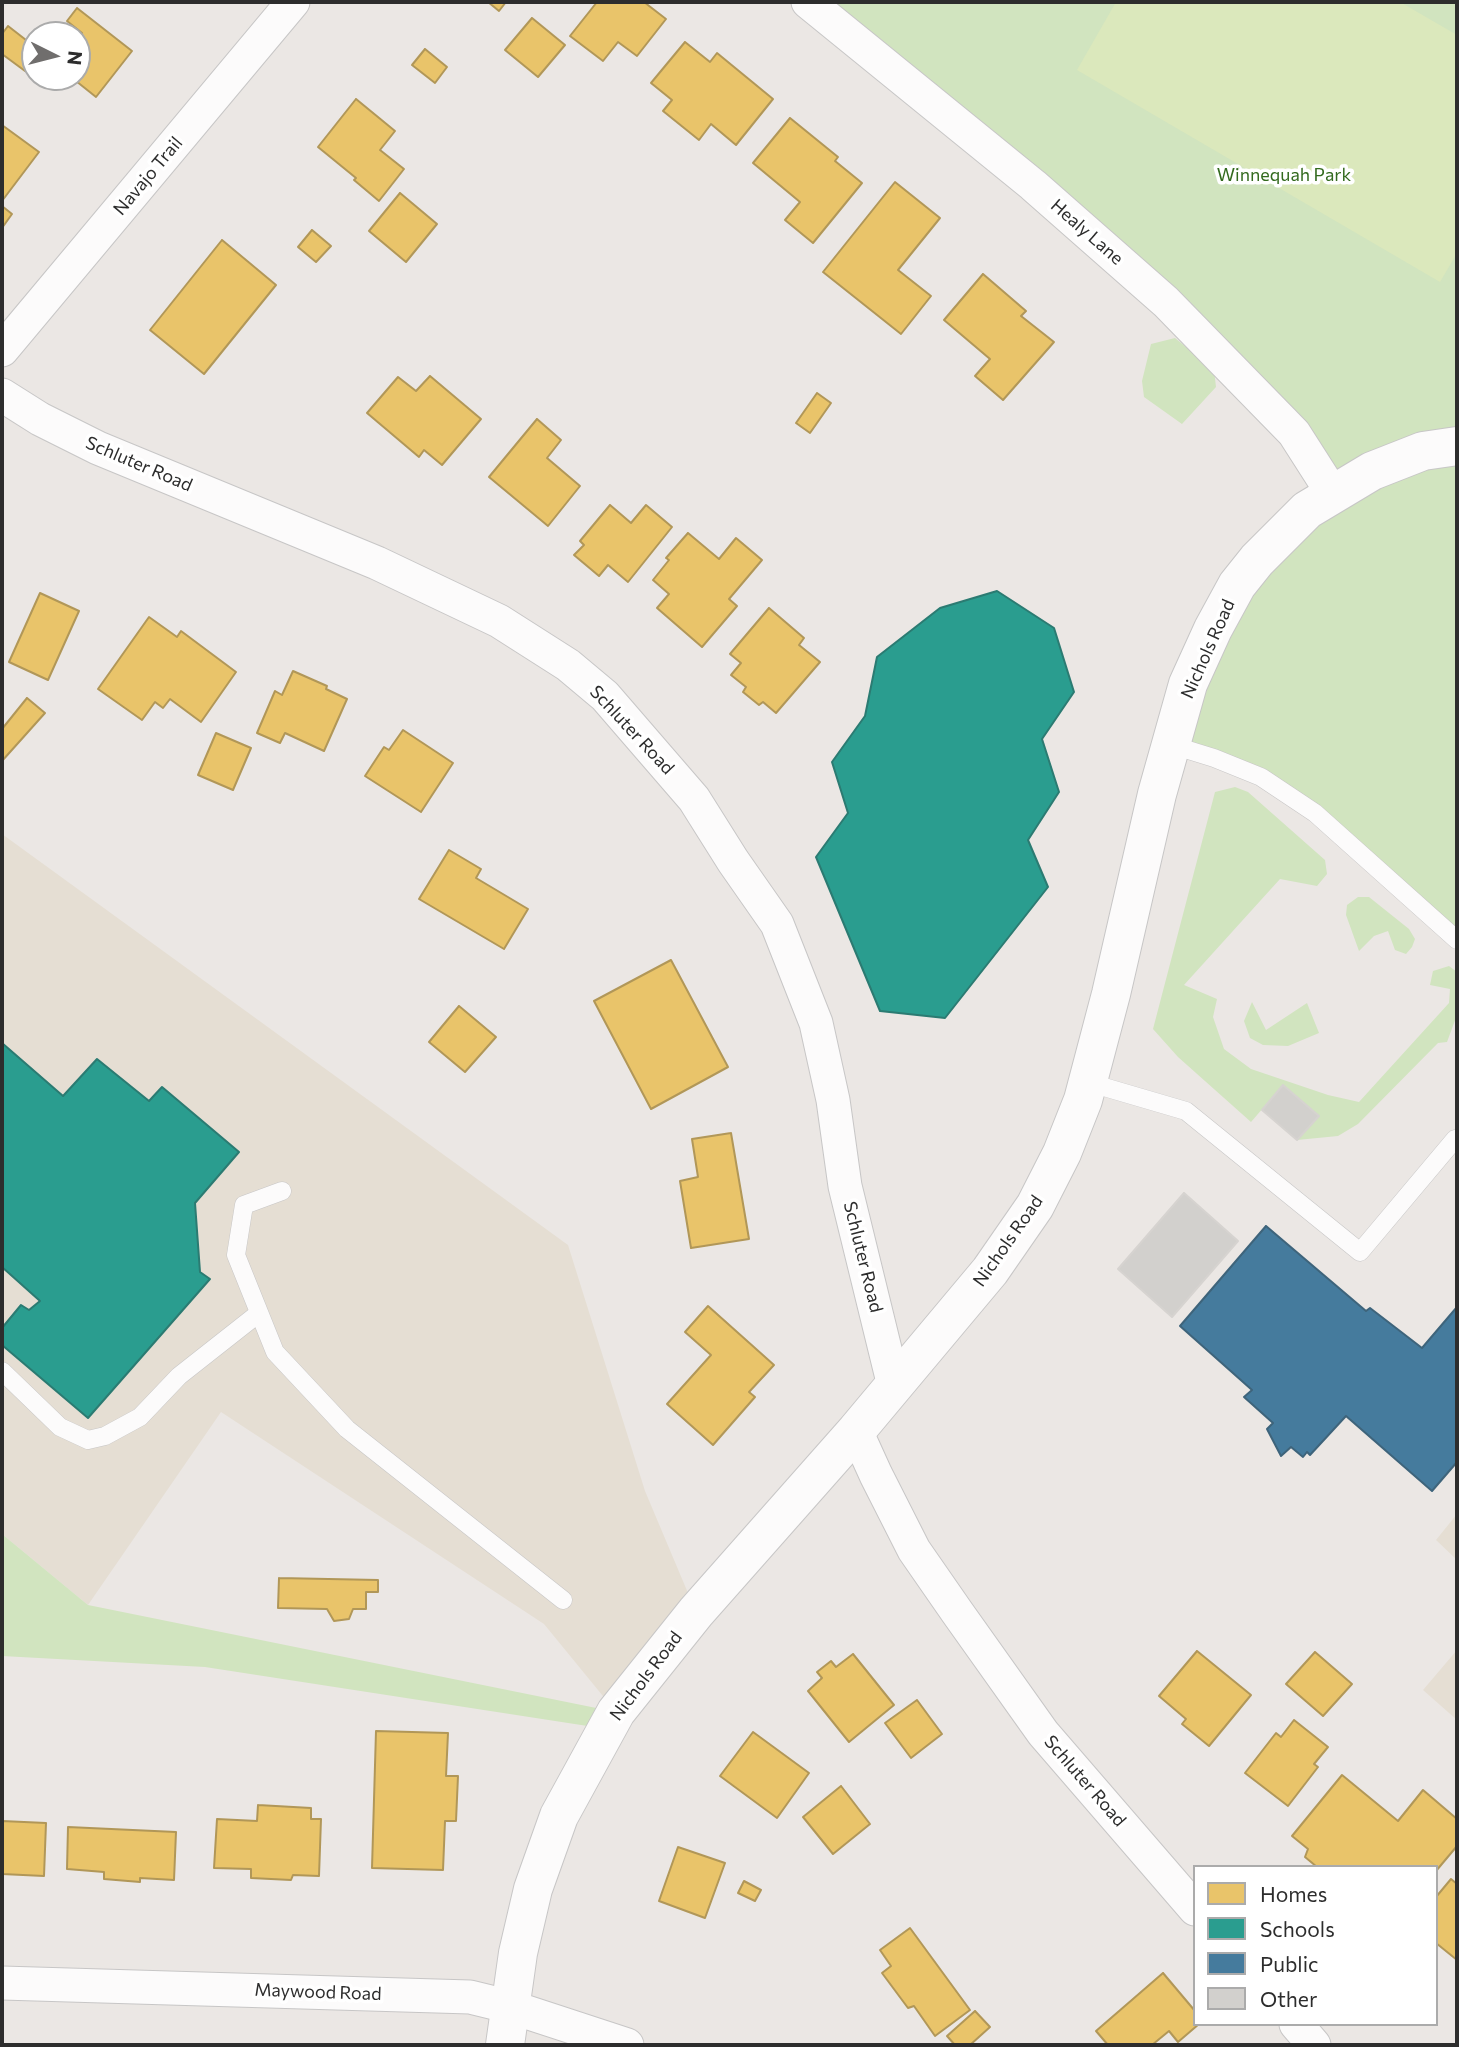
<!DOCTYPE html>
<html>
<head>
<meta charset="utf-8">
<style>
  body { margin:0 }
  #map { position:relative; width:1459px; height:2047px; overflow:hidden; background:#ebe7e4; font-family:Commissioner,sans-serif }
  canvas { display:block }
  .frame { position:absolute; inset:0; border:4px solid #2d2d2d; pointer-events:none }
  .legend { position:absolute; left:1193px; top:1865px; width:245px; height:161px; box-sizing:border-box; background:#fff; border:2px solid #ababab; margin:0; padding:9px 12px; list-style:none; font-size:21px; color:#2d2d2d }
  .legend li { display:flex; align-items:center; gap:14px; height:35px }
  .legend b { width:35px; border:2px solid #ababab }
  .north { position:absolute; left:21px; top:21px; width:70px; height:70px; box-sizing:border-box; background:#fff; border:2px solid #ababab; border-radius:50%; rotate:96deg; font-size:19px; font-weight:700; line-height:28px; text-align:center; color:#2d2d2d }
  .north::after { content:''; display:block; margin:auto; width:24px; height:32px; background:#706e6d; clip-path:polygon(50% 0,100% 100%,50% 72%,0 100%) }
</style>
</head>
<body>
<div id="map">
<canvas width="1459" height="2047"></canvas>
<div class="frame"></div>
<ul class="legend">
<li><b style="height:19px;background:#e9c46a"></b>Homes</li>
<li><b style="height:19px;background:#2a9d8f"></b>Schools</li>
<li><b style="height:19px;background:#457b9d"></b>Public</li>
<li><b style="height:19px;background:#d2d0cd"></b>Other</li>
</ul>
<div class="north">N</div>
</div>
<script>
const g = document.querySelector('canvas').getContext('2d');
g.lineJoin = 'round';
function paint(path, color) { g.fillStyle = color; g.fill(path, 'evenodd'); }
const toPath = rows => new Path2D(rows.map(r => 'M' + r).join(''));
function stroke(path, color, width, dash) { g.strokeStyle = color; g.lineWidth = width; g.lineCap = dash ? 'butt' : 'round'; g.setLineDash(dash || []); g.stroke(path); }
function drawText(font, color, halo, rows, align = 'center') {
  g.font = font + ' Commissioner,sans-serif'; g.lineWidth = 7; g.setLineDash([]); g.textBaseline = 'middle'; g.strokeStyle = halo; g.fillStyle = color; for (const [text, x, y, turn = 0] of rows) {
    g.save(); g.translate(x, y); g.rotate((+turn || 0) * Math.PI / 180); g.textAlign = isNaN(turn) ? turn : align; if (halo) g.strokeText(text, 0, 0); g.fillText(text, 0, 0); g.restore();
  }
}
paint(toPath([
  [2,834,568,1245,645,1491,696,1612,616,1712,544,1624,221,1412,88,1605,2,1534],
  [1457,1514,1457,1560,1436,1540],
  [1457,1650,1457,1720,1423,1690]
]), '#e5ded3');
paint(toPath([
  [808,2,1457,2,1457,940,1261,777,1172,745,1213,629,1333,494,1301,442],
  [1175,338,1214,370,1216,387,1182,424,1144,397,1142,381,1151,344],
  [1235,787,1248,792,1325,860,1327,874,1317,886,1280,879,1184,985,1217,999,1213,1017,1224,1049,1251,1069,1328,1095,1359,1102,1449,1003,1450,989,1430,985,1433,971,1449,966,1457,972,1457,1015,1447,1042,1438,1043,1358,1124,1338,1136,1297,1140,1318,1116,1283,1085,1251,1122,1178,1057,1153,1029,1215,792],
  [1358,897,1369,897,1409,929,1415,939,1412,947,1406,954,1395,950,1388,931,1374,936,1359,951,1346,915,1347,905],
  [1252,1002,1266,1030,1307,1003,1319,1033,1288,1046,1263,1045,1250,1038,1244,1021],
  [2,1534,88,1605,616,1712,607,1729,205,1667,2,1656]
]), '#d1e4bf');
paint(toPath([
  [1116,2,1400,2,1457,35,1457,253,1440,282,1077,70]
]), '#dbe8bc');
const homes = toPath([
  [488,2,506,2,499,11,488,2],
  [597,2,644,2,666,19,637,56,618,42,603,61,570,36,597,2],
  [77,8,132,51,96,97,71,77,77,77,77,39,82,33,67,21,77,8],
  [532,18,565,45,538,77,505,50,532,18],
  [8,26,35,47,35,59,25,71,2,54,2,34,8,26],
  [685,42,710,62,717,53,773,99,736,145,711,124,699,140,663,111,672,100,651,83,685,42],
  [425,49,447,67,435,83,412,65,425,49],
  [356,99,395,131,380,150,404,169,379,201,354,180,356,178,318,147,356,99],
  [790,118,838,157,835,161,862,183,813,243,785,220,800,202,753,163,790,118],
  [2,125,39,152,2,201,2,125],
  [895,182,940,218,898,270,931,296,901,334,823,272,895,182],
  [400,193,437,224,406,262,369,231,400,193],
  [2,206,12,214,2,228,2,206],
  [312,230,331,246,316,262,298,247,312,230],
  [222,240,276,285,204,374,150,330,222,240],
  [983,274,1026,311,1021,316,1054,342,1003,400,975,376,990,359,944,320,983,274],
  [430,376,481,419,442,465,424,450,419,457,367,413,398,377,416,391,430,376],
  [817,393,831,403,810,433,796,423,817,393],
  [537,419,561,440,547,458,580,486,548,526,489,477,537,419],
  [610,505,631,523,646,505,672,527,628,582,608,565,599,576,574,555,584,545,580,541,610,505],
  [688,533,719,559,736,538,762,560,729,599,737,606,702,647,657,608,669,594,653,580,669,560,666,558,688,533],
  [40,593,79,611,48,680,9,662,40,593],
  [769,608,804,638,799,645,820,662,776,713,763,702,759,705,743,692,746,687,731,675,741,663,730,654,769,608],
  [149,617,177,637,181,631,236,672,201,722,170,699,163,708,155,702,142,720,98,689,149,617],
  [293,671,327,686,326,689,347,699,324,751,285,733,280,743,257,733,275,691,282,695,293,671],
  [27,698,45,713,2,761,2,729,27,698],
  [403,730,453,763,421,812,365,776,384,747,389,750,403,730],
  [216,733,251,748,233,790,198,775,216,733],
  [449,850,481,869,476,878,528,909,504,949,419,899,449,850],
  [671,960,728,1067,651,1109,594,1001,671,960],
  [459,1006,496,1037,465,1072,429,1042,459,1006],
  [731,1133,749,1239,691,1248,680,1181,698,1177,692,1139,731,1133],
  [708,1306,774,1365,749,1392,755,1397,713,1445,667,1404,711,1355,685,1332,708,1306],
  [279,1578,378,1580,378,1592,366,1592,366,1609,353,1609,349,1619,334,1621,327,1609,278,1608,279,1578],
  [1197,1651,1251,1695,1209,1746,1182,1724,1186,1719,1159,1696,1197,1651],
  [1315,1652,1352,1684,1323,1716,1286,1684,1315,1652],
  [853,1654,894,1705,849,1742,808,1691,822,1678,817,1672,831,1661,836,1667,853,1654],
  [917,1700,942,1734,911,1758,885,1723,917,1700],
  [1294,1720,1328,1747,1314,1764,1318,1767,1288,1806,1245,1773,1276,1733,1281,1737,1294,1720],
  [376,1731,448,1733,446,1776,458,1776,456,1821,445,1821,443,1870,372,1868,376,1731],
  [753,1732,809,1773,777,1818,720,1776,753,1732],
  [1342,1775,1398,1821,1423,1790,1457,1819,1457,1846,1436,1871,1436,1867,1317,1867,1305,1857,1308,1849,1292,1836,1342,1775],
  [841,1786,870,1824,833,1854,803,1817,841,1786],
  [258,1805,311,1808,311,1819,321,1819,319,1876,293,1875,291,1880,251,1878,251,1869,214,1868,217,1819,257,1821,258,1805],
  [2,1821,46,1823,44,1876,2,1874,2,1821],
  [68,1827,176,1832,174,1880,140,1878,140,1882,104,1879,104,1872,67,1869,68,1827],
  [678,1847,725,1863,705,1918,659,1901,678,1847],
  [1451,1879,1457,1884,1457,1960,1436,1943,1436,1897,1451,1879],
  [744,1881,761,1890,755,1901,738,1893,744,1881],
  [910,1928,970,2010,935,2036,914,2006,908,2008,882,1973,891,1966,880,1950,910,1928],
  [1163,1973,1195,2011,1195,2024,1199,2024,1178,2042,1169,2031,1152,2045,1108,2045,1096,2031,1163,1973],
  [975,2011,990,2027,970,2045,955,2045,947,2036,975,2011]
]);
paint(homes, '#e9c46a');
stroke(homes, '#b19758', 2);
const schools = toPath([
  [997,591,1054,628,1074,692,1042,739,1059,792,1028,840,1048,887,945,1018,880,1011,816,857,848,813,832,762,865,716,877,657,940,608,997,591],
  [2,1043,63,1096,97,1059,149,1101,162,1087,239,1152,195,1203,200,1272,210,1279,88,1418,2,1345,2,1328,21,1305,29,1310,40,1301,2,1267,2,1043]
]);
paint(schools, '#2a9d8f');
stroke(schools, '#2b7b72', 2);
const public = toPath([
  [1266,1226,1366,1311,1370,1308,1422,1348,1457,1307,1457,1462,1432,1491,1346,1416,1310,1455,1307,1452,1303,1457,1291,1447,1281,1456,1267,1429,1273,1423,1244,1397,1252,1390,1180,1326,1266,1226]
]);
paint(public, '#457b9d');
stroke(public, '#3e647b', 2);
const building = toPath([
  [1283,1085,1319,1116,1297,1140,1262,1110,1283,1085],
  [1184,1193,1238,1241,1172,1317,1118,1269,1184,1193]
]);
paint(building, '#d2d0cd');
stroke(building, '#d6d3d0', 2);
const lane = toPath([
  [1172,745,1214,758,1261,777,1315,813,1457,940],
  [1087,1082,1186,1111,1360,1252,1455,1139],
  [282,1191,244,1205,236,1255,275,1352,347,1429,563,1600],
  [2,1371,60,1427,88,1440,105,1436,140,1417,179,1376,259,1313]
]);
const street = toPath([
  [808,2,1033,185,1166,302,1294,433,1333,494],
  [2,350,293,2],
  [2,395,40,419,98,448,377,563,499,621,568,665,605,696,694,799,733,861,777,924,816,1023,833,1100,845,1186,894,1386],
  [856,1431,876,1475,914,1550,957,1612,1043,1733,1195,1909],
  [2,1983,470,1997,511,2007,627,2045],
  [1296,2024,1314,2045]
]);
const secondary = toPath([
  [505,2045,518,1953,533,1889,559,1816,616,1712,696,1612,856,1431,990,1271,1035,1206,1062,1153,1083,1100,1111,994,1157,794,1188,684,1213,629,1237,585,1257,560,1307,510,1372,471,1423,451,1457,446]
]);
stroke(lane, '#c7c6c6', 19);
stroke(street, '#c7c6c6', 35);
stroke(secondary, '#c7c6c6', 40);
stroke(lane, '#fcfbfb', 18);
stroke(street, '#fcfbfb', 33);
stroke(secondary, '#fcfbfb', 38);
drawText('18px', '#336a1e', '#fff', [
  ["Winnequah Park",1284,175]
]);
drawText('18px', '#2d2d2d', '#fff', [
  ["Navajo Trail",148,176,-50],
  ["Healy Lane",1087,232,41],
  ["Schluter Road",139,464,23],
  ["Nichols Road",1208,649,-66],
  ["Schluter Road",632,730,47],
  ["Nichols Road",1008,1241,-55],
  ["Schluter Road",863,1257,76],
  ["Nichols Road",646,1676,-53],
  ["Schluter Road",1085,1781,49],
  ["Maywood Road",318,1992,2]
]);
</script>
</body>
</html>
